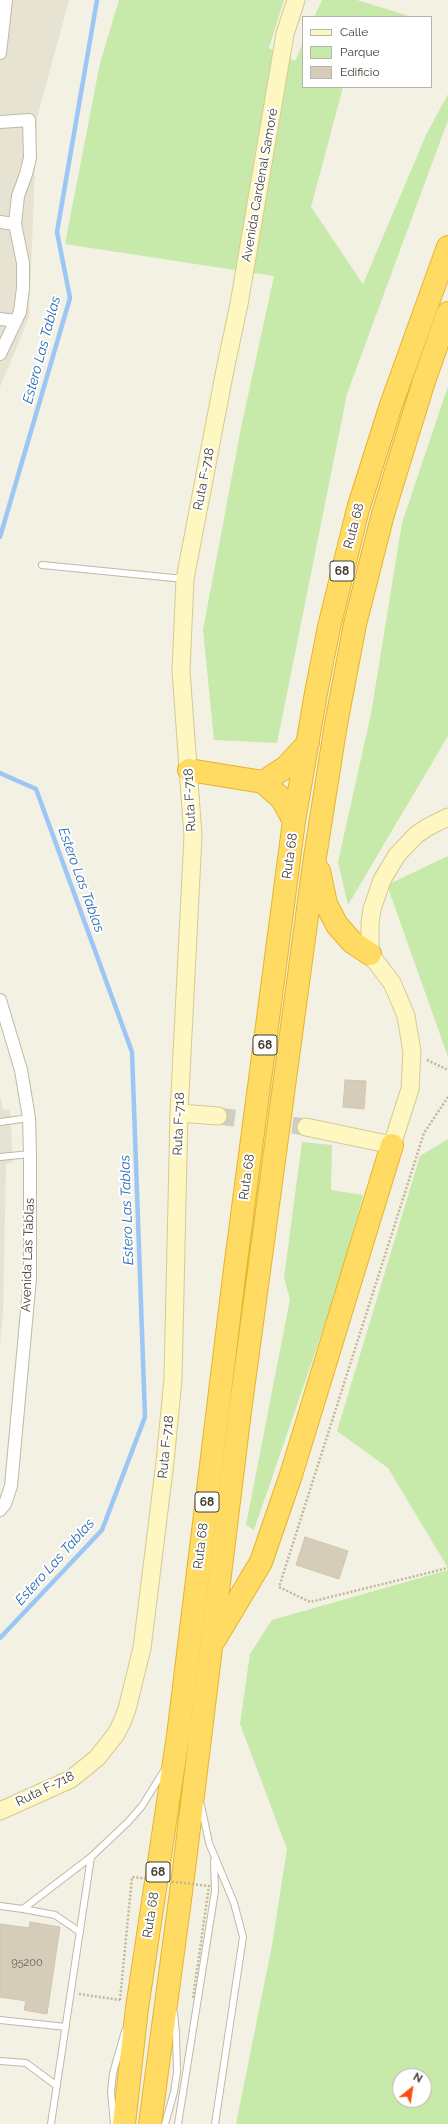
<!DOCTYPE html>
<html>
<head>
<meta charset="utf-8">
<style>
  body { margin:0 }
  #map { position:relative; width:448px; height:2124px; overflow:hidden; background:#f3f0e4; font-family:Raleway,sans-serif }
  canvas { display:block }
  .legend { position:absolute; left:302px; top:16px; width:130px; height:72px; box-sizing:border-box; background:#fff; border:1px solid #b5b3ae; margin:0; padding:5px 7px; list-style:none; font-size:12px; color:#454034 }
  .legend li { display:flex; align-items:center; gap:8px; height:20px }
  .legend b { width:20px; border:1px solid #b5b3ae }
  .north { position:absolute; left:392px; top:2068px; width:40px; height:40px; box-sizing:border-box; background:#fff; border:1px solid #b5b3ae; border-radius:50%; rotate:30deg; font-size:11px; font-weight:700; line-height:16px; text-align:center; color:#454034 }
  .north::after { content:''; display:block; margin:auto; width:14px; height:18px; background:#ff4c0f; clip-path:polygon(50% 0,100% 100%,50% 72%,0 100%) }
</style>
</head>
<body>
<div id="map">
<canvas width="448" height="2124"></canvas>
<ul class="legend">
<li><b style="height:5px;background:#fff7c2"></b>Calle</li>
<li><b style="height:11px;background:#c7eaaa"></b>Parque</li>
<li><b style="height:11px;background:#d5cdb9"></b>Edificio</li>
</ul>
<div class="north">N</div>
</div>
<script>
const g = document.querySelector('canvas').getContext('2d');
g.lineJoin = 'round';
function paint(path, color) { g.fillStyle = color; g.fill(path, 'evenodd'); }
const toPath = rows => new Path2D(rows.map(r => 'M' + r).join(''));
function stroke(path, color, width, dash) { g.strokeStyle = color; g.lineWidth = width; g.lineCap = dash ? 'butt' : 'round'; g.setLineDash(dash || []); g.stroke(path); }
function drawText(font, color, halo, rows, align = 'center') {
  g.font = font + ' Raleway,sans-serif'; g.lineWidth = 4; g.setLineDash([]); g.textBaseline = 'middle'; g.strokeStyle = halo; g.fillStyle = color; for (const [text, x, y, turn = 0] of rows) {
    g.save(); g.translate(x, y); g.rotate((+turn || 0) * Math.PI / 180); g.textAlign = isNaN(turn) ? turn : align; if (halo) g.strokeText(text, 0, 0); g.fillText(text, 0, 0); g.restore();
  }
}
paint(toPath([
  [0,0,69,0,37,118,29,317,0,387],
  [0,1096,3,1110,10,1109,13,1163,6,1164,3,1313,0,1345]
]), '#e7e3d2');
paint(toPath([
  [119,0,284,0,269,48,295,61,303,43,303,87,343,87,311,207,363,284,426,135,448,94,448,120,347,394,277,743,214,740,203,630,241,428,274,276,65,244,100,63],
  [322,0,357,0,412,17,314,17],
  [448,386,448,736,348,905,338,862,371,714,402,523],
  [448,856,448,1057,387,885],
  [448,1139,448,1568,388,1468,337,1431,420,1156],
  [302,1142,332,1145,331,1190,363,1195,340,1280,254,1530,246,1525,290,1299,284,1278],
  [448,1570,448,2124,236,2124,272,1945,287,1849,240,1724,250,1654,272,1620],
  [400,2076,424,2076,424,2100,400,2100]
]), '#c7eaaa');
stroke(toPath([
  [0,537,70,298,57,232,97,0],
  [0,773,36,789,132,1052,145,1417,102,1530,0,1638]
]), '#9cc7f4', 4.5);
const building = toPath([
  [345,1080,366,1081,364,1109,343,1107,345,1080],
  [305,1537,348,1551,339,1579,296,1565,305,1537],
  [30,1922,60,1927,47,2014,24,2010,26,2001,0,1997,0,1924,29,1928,30,1922]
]);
paint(building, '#d5cdb9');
stroke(building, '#d0c6ac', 1);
stroke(toPath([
  [218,1116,306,1127]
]), '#d0cdc1', 17, [17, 8]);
const lane = toPath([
  [42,565,184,579],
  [0,1122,29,1118],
  [0,1157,30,1154],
  [201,1805,209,1843,234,1903,243,1937,215,2124],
  [0,1906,23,1909,91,1857,128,1822,142,1806,165,1769],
  [23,1909,55,1915,80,1932],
  [0,2020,66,2027],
  [0,2061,26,2063,57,2086],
  [51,2124,91,1857],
  [114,2124,111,2092,113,2073,125,2031],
  [165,2124,174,2092,177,2072,176,2033,174,2013],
  [178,2124,215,1891,214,1861]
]);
const street = toPath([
  [0,53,6,0],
  [0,122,29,120,30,158,26,174,18,196,15,224,23,263,23,288,20,312,0,354],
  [0,222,15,224],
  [0,319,16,321],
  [0,1000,21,1070,29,1118,30,1154,30,1278,11,1486,5,1504,0,1510]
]);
const secondary = toPath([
  [179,1113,218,1116],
  [306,1127,392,1145,410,1089,412,1052,406,1016,399,999,392,983,370,954,370,924,372,909,382,880,397,855,416,835,428,827,448,817],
  [0,1811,71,1779,97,1758,116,1734,122,1722,127,1709,142,1648,165,1462,173,1379,179,1113,193,836,181,671,185,579,225,370,239,304,285,34,296,0]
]);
const highway = toPath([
  [189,770,263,782,282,799,294,821],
  [263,782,286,767,308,743],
  [319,871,326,904,337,925,352,942,370,954],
  [215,1639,261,1562,291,1475,392,1145],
  [124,2124,137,2008,178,1736,235,1269,294,821,316,693,329,627,358,509,391,405,448,247],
  [150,2124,183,1877,240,1411,315,857,336,724,355,624,383,514,424,381,448,313]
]);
stroke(lane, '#bfb9a6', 8);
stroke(street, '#bfb9a6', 14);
stroke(secondary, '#d5cb91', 19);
stroke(highway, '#e6b42b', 24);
stroke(toPath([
  [427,1060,448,1070],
  [448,1097,424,1133,279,1587,310,1602,448,1568],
  [79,1994,120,2000]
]), '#c2b797', 2.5, [2, 2]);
stroke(lane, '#fff', 6);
stroke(street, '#fff', 12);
stroke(secondary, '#fff7c2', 17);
stroke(highway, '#ffdb63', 22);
stroke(toPath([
  [120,2000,132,1877,209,1886,193,1998]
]), '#c2b797', 2.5, [2, 2]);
drawText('11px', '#696355', null, [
  ["95200",27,1963]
]);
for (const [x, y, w] of [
  [342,571,24],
  [265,1045,24],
  [207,1502,24],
  [158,1872,24]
]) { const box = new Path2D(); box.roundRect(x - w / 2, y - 10, w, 20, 3); g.fillStyle = '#fff'; g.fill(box); stroke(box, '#454034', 1); }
drawText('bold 12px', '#454034', null, [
  ["68",342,571],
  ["68",265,1045],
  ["68",207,1502],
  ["68",158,1872]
]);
drawText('13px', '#454034', '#fff', [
  ["Avenida Cardenal Samoré",260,185,-80],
  ["Ruta F-718",204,479,-79],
  ["Ruta 68",354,526,-75],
  ["Ruta F-718",190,800,-93],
  ["Ruta 68",290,856,-82],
  ["Ruta F-718",179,1124,-88],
  ["Ruta 68",247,1177,-82],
  ["Avenida Las Tablas",28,1255,-88],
  ["Ruta F-718",166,1447,-84],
  ["Ruta 68",201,1546,-83],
  ["Ruta F-718",45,1789,-26],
  ["Ruta 68",151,1915,-81]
]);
drawText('italic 14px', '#276bb7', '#fff', [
  ["Estero Las Tablas",42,350,-75],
  ["Estero Las Tablas",81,880,70],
  ["Estero Las Tablas",127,1210,-92],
  ["Estero Las Tablas",55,1562,-48]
]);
</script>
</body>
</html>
